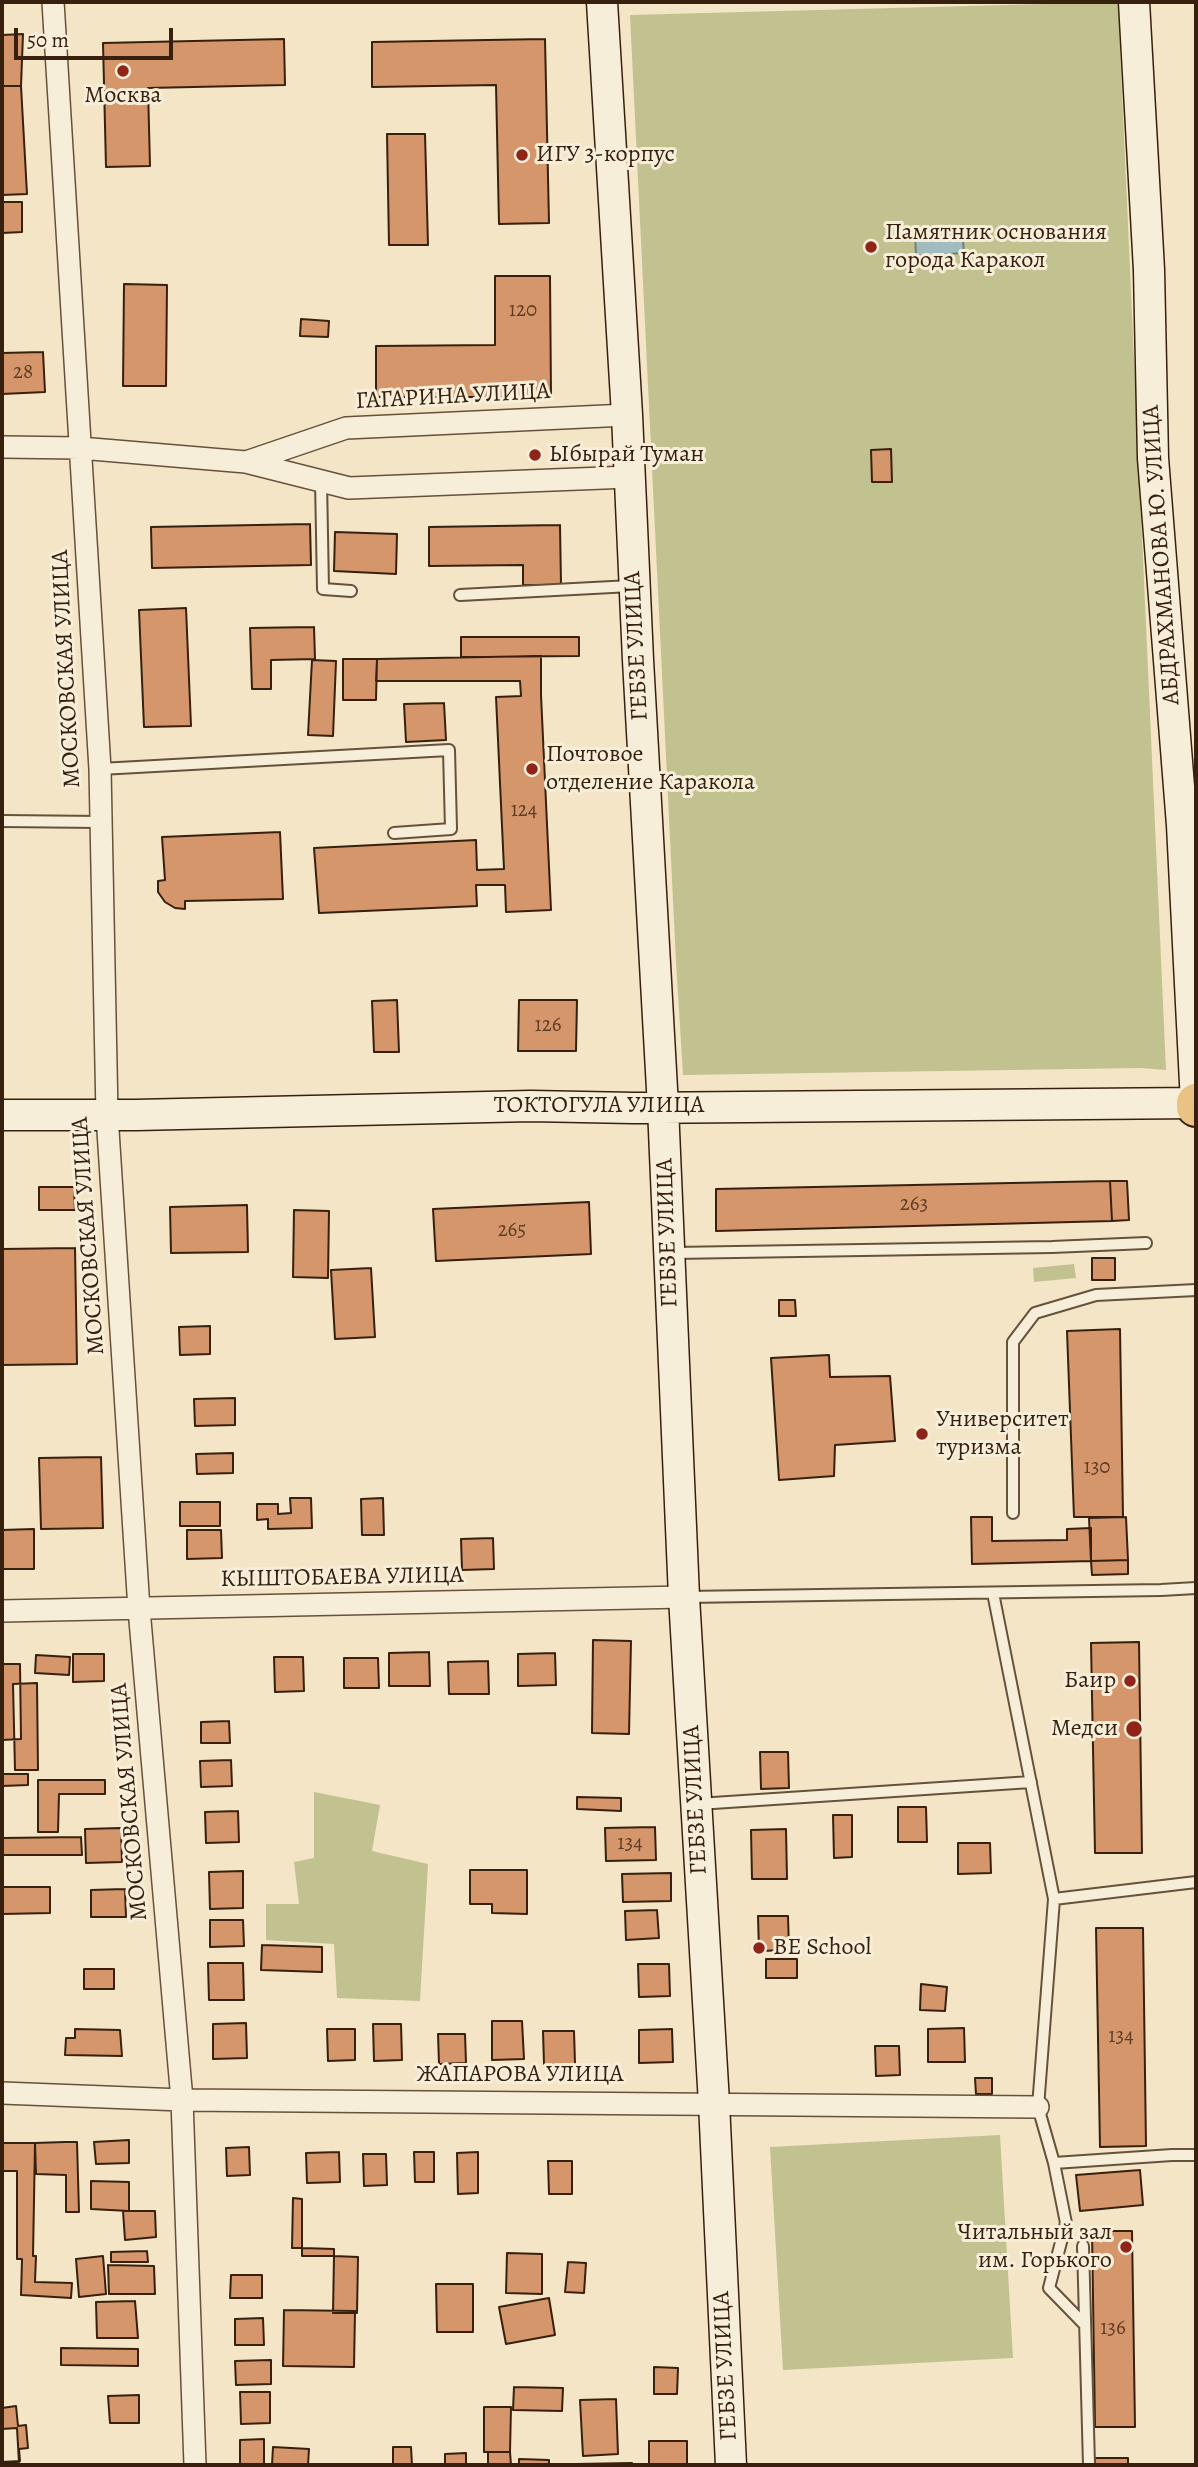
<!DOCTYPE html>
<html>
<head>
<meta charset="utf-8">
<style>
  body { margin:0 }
  #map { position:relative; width:1198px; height:2467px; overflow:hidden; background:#f3e5c6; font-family:Alegreya,serif }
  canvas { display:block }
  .frame { position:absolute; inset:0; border:4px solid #37200d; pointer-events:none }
  .scale { position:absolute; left:14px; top:28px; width:159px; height:32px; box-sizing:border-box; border:4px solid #37200d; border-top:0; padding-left:9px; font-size:21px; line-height:24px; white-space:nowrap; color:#37200d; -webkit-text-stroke:5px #f7eeda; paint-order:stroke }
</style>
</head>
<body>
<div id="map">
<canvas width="1198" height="2467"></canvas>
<div class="frame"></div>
<div class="scale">50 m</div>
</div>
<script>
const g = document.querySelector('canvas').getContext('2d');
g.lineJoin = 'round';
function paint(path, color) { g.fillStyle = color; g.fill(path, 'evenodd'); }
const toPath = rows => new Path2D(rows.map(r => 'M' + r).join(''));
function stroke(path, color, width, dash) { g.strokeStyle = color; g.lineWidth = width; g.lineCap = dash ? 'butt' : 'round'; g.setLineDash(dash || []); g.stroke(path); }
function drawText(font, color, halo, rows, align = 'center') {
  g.font = font + ' Alegreya,serif'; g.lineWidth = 6; g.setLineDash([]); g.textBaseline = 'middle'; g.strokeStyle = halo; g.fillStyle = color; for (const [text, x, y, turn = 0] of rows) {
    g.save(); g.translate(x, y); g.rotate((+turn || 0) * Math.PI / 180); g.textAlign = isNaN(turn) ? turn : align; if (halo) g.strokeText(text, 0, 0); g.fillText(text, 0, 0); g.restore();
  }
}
paint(toPath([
  [1118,2,1166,1070,1141,1068,683,1075,676,962,630,15],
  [1074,1264,1076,1278,1034,1282,1033,1268],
  [314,1792,380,1805,372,1851,428,1864,420,2001,337,1998,334,1944,266,1940,266,1904,299,1904,294,1862,314,1858],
  [1000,2135,1013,2358,783,2370,770,2147]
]), '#c2c291');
const water = toPath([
  [962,230,964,253,916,256,915,233,962,230]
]);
paint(water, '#a1bcc0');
stroke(water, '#777e78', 2);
const building = toPath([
  [23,34,21,86,2,86,2,35,23,34],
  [284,39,285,85,148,88,150,166,106,167,103,43,284,39],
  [545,39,549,223,499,224,496,85,372,87,372,42,545,39],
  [2,86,21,86,27,194,2,195,2,86],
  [387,134,425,134,428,245,389,245,387,134],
  [2,202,22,202,22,232,2,233,2,202],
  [495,276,550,276,551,397,376,397,376,346,495,345,495,276],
  [124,284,167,285,166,386,123,386,124,284],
  [301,319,329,321,328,337,300,336,301,319],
  [43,352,45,392,2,394,2,353,43,352],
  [891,449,892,482,872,482,871,450,891,449],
  [310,524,311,565,152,568,151,527,310,524],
  [560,525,561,585,523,585,523,565,429,566,429,527,560,525],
  [335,532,397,534,396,574,334,571,335,532],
  [186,608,191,726,144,727,139,610,186,608],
  [314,627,315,659,271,660,271,689,252,689,250,628,314,627],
  [461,637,579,637,579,656,461,657,461,637],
  [541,656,541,695,551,910,506,912,505,885,476,885,477,906,319,913,314,848,476,840,477,870,504,869,496,697,521,696,520,681,376,681,377,659,541,656],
  [343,659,377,659,376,700,343,700,343,659],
  [312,660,336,661,333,736,308,735,312,660],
  [444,703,446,740,406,742,404,704,444,703],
  [280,832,283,899,185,901,185,909,175,908,165,902,158,892,158,881,165,880,162,837,280,832],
  [397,1000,399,1052,374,1052,372,1001,397,1000],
  [519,1000,577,1000,576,1051,518,1051,519,1000],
  [1110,1181,1112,1221,716,1231,716,1189,1110,1181],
  [1110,1181,1127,1181,1129,1220,1112,1221,1110,1181],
  [39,1187,74,1187,75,1210,39,1210,39,1187],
  [589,1202,591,1254,436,1261,433,1209,589,1202],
  [247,1205,248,1252,171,1253,170,1207,247,1205],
  [294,1210,329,1211,328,1278,293,1277,294,1210],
  [75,1248,77,1364,2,1365,2,1249,75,1248],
  [1092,1258,1115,1258,1115,1280,1092,1280,1092,1258],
  [371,1268,375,1337,335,1339,331,1270,371,1268],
  [779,1300,795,1300,796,1316,779,1316,779,1300],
  [210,1326,210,1354,180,1355,179,1327,210,1326],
  [1120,1329,1123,1517,1074,1517,1067,1331,1120,1329],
  [829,1355,830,1377,890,1376,895,1441,835,1445,834,1476,779,1480,771,1358,829,1355],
  [235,1398,235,1425,195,1426,194,1399,235,1398],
  [233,1453,233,1473,197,1474,196,1454,233,1453],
  [101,1457,103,1528,41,1529,39,1458,101,1457],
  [290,1498,311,1498,312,1528,268,1529,268,1519,257,1520,257,1504,278,1504,278,1514,291,1513,290,1498],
  [383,1498,384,1535,362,1535,361,1499,383,1498],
  [180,1502,220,1502,220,1526,180,1526,180,1502],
  [971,1517,992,1517,992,1541,1067,1540,1067,1529,1091,1528,1091,1561,972,1564,971,1517],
  [1126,1517,1128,1560,1091,1561,1089,1518,1126,1517],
  [34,1529,34,1569,2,1569,2,1530,34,1529],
  [187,1530,221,1530,222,1558,187,1559,187,1530],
  [493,1538,494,1569,462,1570,461,1539,493,1538],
  [1128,1560,1128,1574,1092,1575,1091,1561,1128,1560],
  [593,1640,631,1641,629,1734,592,1733,593,1640],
  [1139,1642,1142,1853,1095,1853,1091,1643,1139,1642],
  [429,1652,430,1686,389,1686,389,1653,429,1652],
  [555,1653,556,1685,518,1686,518,1654,555,1653],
  [73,1654,104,1654,104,1681,73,1682,73,1654],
  [36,1655,70,1657,69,1675,35,1673,36,1655],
  [274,1657,303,1657,304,1691,275,1692,274,1657],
  [344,1658,378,1658,379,1688,344,1688,344,1658],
  [488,1661,489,1694,449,1694,448,1662,488,1661],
  [2,1664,20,1664,21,1739,2,1740,2,1664],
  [37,1683,38,1770,15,1770,13,1684,37,1683],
  [229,1721,230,1743,201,1743,201,1722,229,1721],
  [760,1752,788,1752,789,1788,761,1789,760,1752],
  [231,1760,232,1786,201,1787,200,1761,231,1760],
  [2,1774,28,1774,28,1785,2,1786,2,1774],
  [38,1780,105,1780,105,1794,59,1794,58,1832,38,1832,38,1780],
  [577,1797,621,1798,621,1811,577,1809,577,1797],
  [898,1807,926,1807,927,1842,898,1842,898,1807],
  [238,1811,239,1842,206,1843,205,1812,238,1811],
  [833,1815,852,1815,852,1857,834,1858,833,1815],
  [655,1827,656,1860,606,1861,605,1828,655,1827],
  [121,1828,122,1862,86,1863,85,1829,121,1828],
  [786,1829,787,1879,752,1879,751,1830,786,1829],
  [81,1837,82,1855,2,1855,2,1838,81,1837],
  [958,1843,990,1843,991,1873,958,1874,958,1843],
  [470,1870,527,1870,527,1914,492,1913,492,1904,470,1904,470,1870],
  [243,1871,243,1908,210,1909,209,1872,243,1871],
  [671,1873,671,1901,623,1902,622,1874,671,1873],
  [2,1887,50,1887,50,1913,2,1914,2,1887],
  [125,1889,126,1917,91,1917,91,1890,125,1889],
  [657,1910,659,1938,626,1940,625,1911,657,1910],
  [758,1916,788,1916,789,1950,759,1951,758,1916],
  [210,1920,243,1920,244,1946,210,1947,210,1920],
  [1096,1928,1143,1928,1146,2146,1100,2147,1096,1928],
  [262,1945,322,1947,322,1972,261,1970,262,1945],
  [766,1959,797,1959,797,1978,766,1978,766,1959],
  [208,1963,243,1963,244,2000,209,2000,208,1963],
  [638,1964,669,1964,670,1996,639,1997,638,1964],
  [84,1969,114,1969,114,1989,84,1989,84,1969],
  [921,1984,947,1987,945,2011,920,2010,921,1984],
  [492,2021,522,2021,524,2059,492,2060,492,2021],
  [246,2023,247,2058,213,2059,213,2024,246,2023],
  [373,2024,401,2024,402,2060,374,2061,373,2024],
  [964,2028,965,2062,928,2062,928,2029,964,2028],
  [75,2029,120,2030,122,2056,65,2055,66,2038,75,2038,75,2029],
  [327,2029,355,2029,355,2060,328,2061,327,2029],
  [672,2029,673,2062,639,2063,639,2030,672,2029],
  [543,2031,574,2031,575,2064,544,2064,543,2031],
  [438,2034,465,2034,466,2063,439,2064,438,2034],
  [875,2046,899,2046,900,2075,876,2076,875,2046],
  [975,2078,992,2078,992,2094,976,2094,975,2078],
  [129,2140,129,2163,96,2164,94,2142,129,2140],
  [65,2142,77,2142,79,2212,66,2212,66,2175,36,2174,35,2143,65,2142],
  [2,2143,35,2143,33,2256,36,2256,35,2282,72,2283,71,2298,21,2295,22,2259,17,2259,17,2171,2,2171,2,2143],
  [249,2147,250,2175,227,2176,226,2148,249,2147],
  [339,2152,340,2182,307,2183,306,2153,339,2152],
  [414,2152,434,2152,434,2182,415,2182,414,2152],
  [478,2152,478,2193,458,2194,457,2153,478,2152],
  [363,2154,386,2154,387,2185,364,2186,363,2154],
  [548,2161,572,2161,572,2194,549,2194,548,2161],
  [1140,2170,1143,2205,1080,2211,1076,2175,1140,2170],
  [91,2181,129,2182,129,2211,91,2209,91,2181],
  [293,2198,302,2199,302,2248,292,2248,293,2198],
  [123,2211,155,2211,156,2237,125,2240,123,2211],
  [1092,2231,1132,2231,1135,2427,1095,2427,1092,2231],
  [302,2248,334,2249,334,2256,302,2256,302,2248],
  [147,2251,148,2262,111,2262,111,2252,147,2251],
  [507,2253,542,2254,542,2294,506,2293,507,2253],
  [103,2256,106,2294,79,2297,76,2259,103,2256],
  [334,2256,358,2257,357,2313,333,2313,334,2256],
  [568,2262,586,2263,584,2293,565,2292,568,2262],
  [108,2265,154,2266,155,2294,109,2294,108,2265],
  [231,2275,262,2275,262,2298,230,2298,231,2275],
  [436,2284,473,2284,473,2332,437,2332,436,2284],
  [549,2298,555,2335,506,2344,499,2307,549,2298],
  [135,2301,138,2338,97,2338,96,2302,135,2301],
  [284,2310,355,2311,354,2367,283,2366,284,2310],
  [263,2318,264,2345,235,2345,235,2319,263,2318],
  [61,2348,138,2349,138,2366,61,2365,61,2348],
  [271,2360,271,2384,236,2385,235,2361,271,2360],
  [654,2367,678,2368,677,2394,654,2394,654,2367],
  [514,2387,563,2388,562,2411,513,2410,514,2387],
  [240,2392,270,2392,270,2423,241,2424,240,2392],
  [139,2395,139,2423,110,2423,108,2396,139,2395],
  [616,2399,618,2454,583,2456,580,2400,616,2399],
  [16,2406,18,2426,26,2425,28,2448,19,2449,20,2461,2,2462,2,2408,16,2406],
  [484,2407,511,2407,510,2452,484,2452,484,2407],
  [17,2428,19,2463,2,2463,2,2429,17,2428],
  [264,2439,264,2465,240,2465,240,2440,264,2439],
  [649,2441,687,2441,687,2465,649,2465,649,2441],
  [273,2447,309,2449,308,2465,272,2465,273,2447],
  [393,2447,411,2447,412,2465,393,2465,393,2447],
  [488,2452,510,2452,511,2465,488,2465,488,2452],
  [466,2453,466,2465,445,2465,445,2454,466,2453],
  [1095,2458,1128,2458,1128,2465,1095,2465,1095,2458],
  [519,2459,549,2460,549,2465,519,2465,519,2459],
  [632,2463,632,2465,576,2465,576,2464,632,2463]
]);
paint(building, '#d6966c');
stroke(building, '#37200d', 2);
const lane = toPath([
  [321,480,323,589,351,591],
  [460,595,631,586],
  [100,769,449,750,451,829,394,833],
  [2,821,101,822],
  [673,1253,1052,1247,1146,1243],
  [1013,1513,1013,1342,1035,1313,1096,1295,1196,1290],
  [993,1593,1054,1899,1038,2107,1054,2163,1066,2223,1049,2288,1085,2325],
  [685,1597,1161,1590,1196,1588],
  [698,1804,1031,1782],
  [1054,1899,1196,1882],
  [1054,2163,1172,2155,1196,2155],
  [1083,2246,1089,2465]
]);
const street = toPath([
  [53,2,100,769,107,1115,139,1609,182,2100,195,2465],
  [2,447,80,448,246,462,349,488,629,477],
  [246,462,346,428,627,415],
  [2,1611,684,1597],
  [2,2093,182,2100,1038,2107]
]);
const secondary = toPath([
  [602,2,627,415,638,660,663,1107,684,1597,714,2103,731,2465],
  [2,1115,136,1115,531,1106,633,1108,1196,1103,1182,825,1153,458,1149,270,1134,2]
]);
const highway = toPath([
  [1196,1103,1196,1107]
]);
stroke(lane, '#66513b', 14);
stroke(street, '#66513b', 24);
stroke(secondary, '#37200d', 33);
stroke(highway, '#37200d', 42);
stroke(lane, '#f7eeda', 10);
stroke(street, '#f7eeda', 21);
stroke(secondary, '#f7eeda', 30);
stroke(highway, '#eac283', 38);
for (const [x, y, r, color] of [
  [123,71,7,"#8f2418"],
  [522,155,7,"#8f2418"],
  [871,247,7,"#8f2418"],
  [535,455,7,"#8f2418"],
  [532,769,7,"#8f2418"],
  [922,1434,7,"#8f2418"],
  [1130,1681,7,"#8f2418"],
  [1134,1729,9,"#8f2418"],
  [759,1948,7,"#8f2418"],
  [1126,2247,7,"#8f2418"]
]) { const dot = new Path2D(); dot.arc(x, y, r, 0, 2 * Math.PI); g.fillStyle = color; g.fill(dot); stroke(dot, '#f7eeda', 2.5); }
drawText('21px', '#5f3e25', null, [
  ["120",523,311],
  ["28",23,373],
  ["124",524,811],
  ["126",548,1026],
  ["263",914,1205],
  ["265",512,1231],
  ["130",1097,1468],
  ["134",630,1844],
  ["134",1121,2037],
  ["136",1113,2329]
]);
drawText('24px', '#37200d', '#f7eeda', [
  ["Москва",123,96,"center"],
  ["ИГУ 3-корпус",536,155],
  ["Памятник основания",885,233],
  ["города Каракол",885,261],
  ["Ыбырай Туман",549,455],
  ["Почтовое",546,755],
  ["отделение Каракола",546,783],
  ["Университет",936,1420],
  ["туризма",936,1448],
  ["Баир",1116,1681,"right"],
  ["Медси",1118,1729,"right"],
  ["BE School",773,1948],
  ["Читальный зал",1112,2233,"right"],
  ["им. Горького",1112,2261,"right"]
], 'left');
drawText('24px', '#37200d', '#f7eeda', [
  ["ГАГАРИНА УЛИЦА",453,397,-3],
  ["АБДРАХМАНОВА Ю. УЛИЦА",1162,555,-94],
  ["ГЕБЗЕ УЛИЦА",637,646,-93],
  ["МОСКОВСКАЯ УЛИЦА",67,669,-93],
  ["ТОКТОГУЛА УЛИЦА",599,1106],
  ["ГЕБЗЕ УЛИЦА",668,1233,-92],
  ["МОСКОВСКАЯ УЛИЦА",89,1236,-94],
  ["КЫШТОБАЕВА УЛИЦА",342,1578,-1],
  ["ГЕБЗЕ УЛИЦА",696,1800,-93],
  ["МОСКОВСКАЯ УЛИЦА",130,1802,-95],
  ["ЖАПАРОВА УЛИЦА",520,2075],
  ["ГЕБЗЕ УЛИЦА",726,2366,-93]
]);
</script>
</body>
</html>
